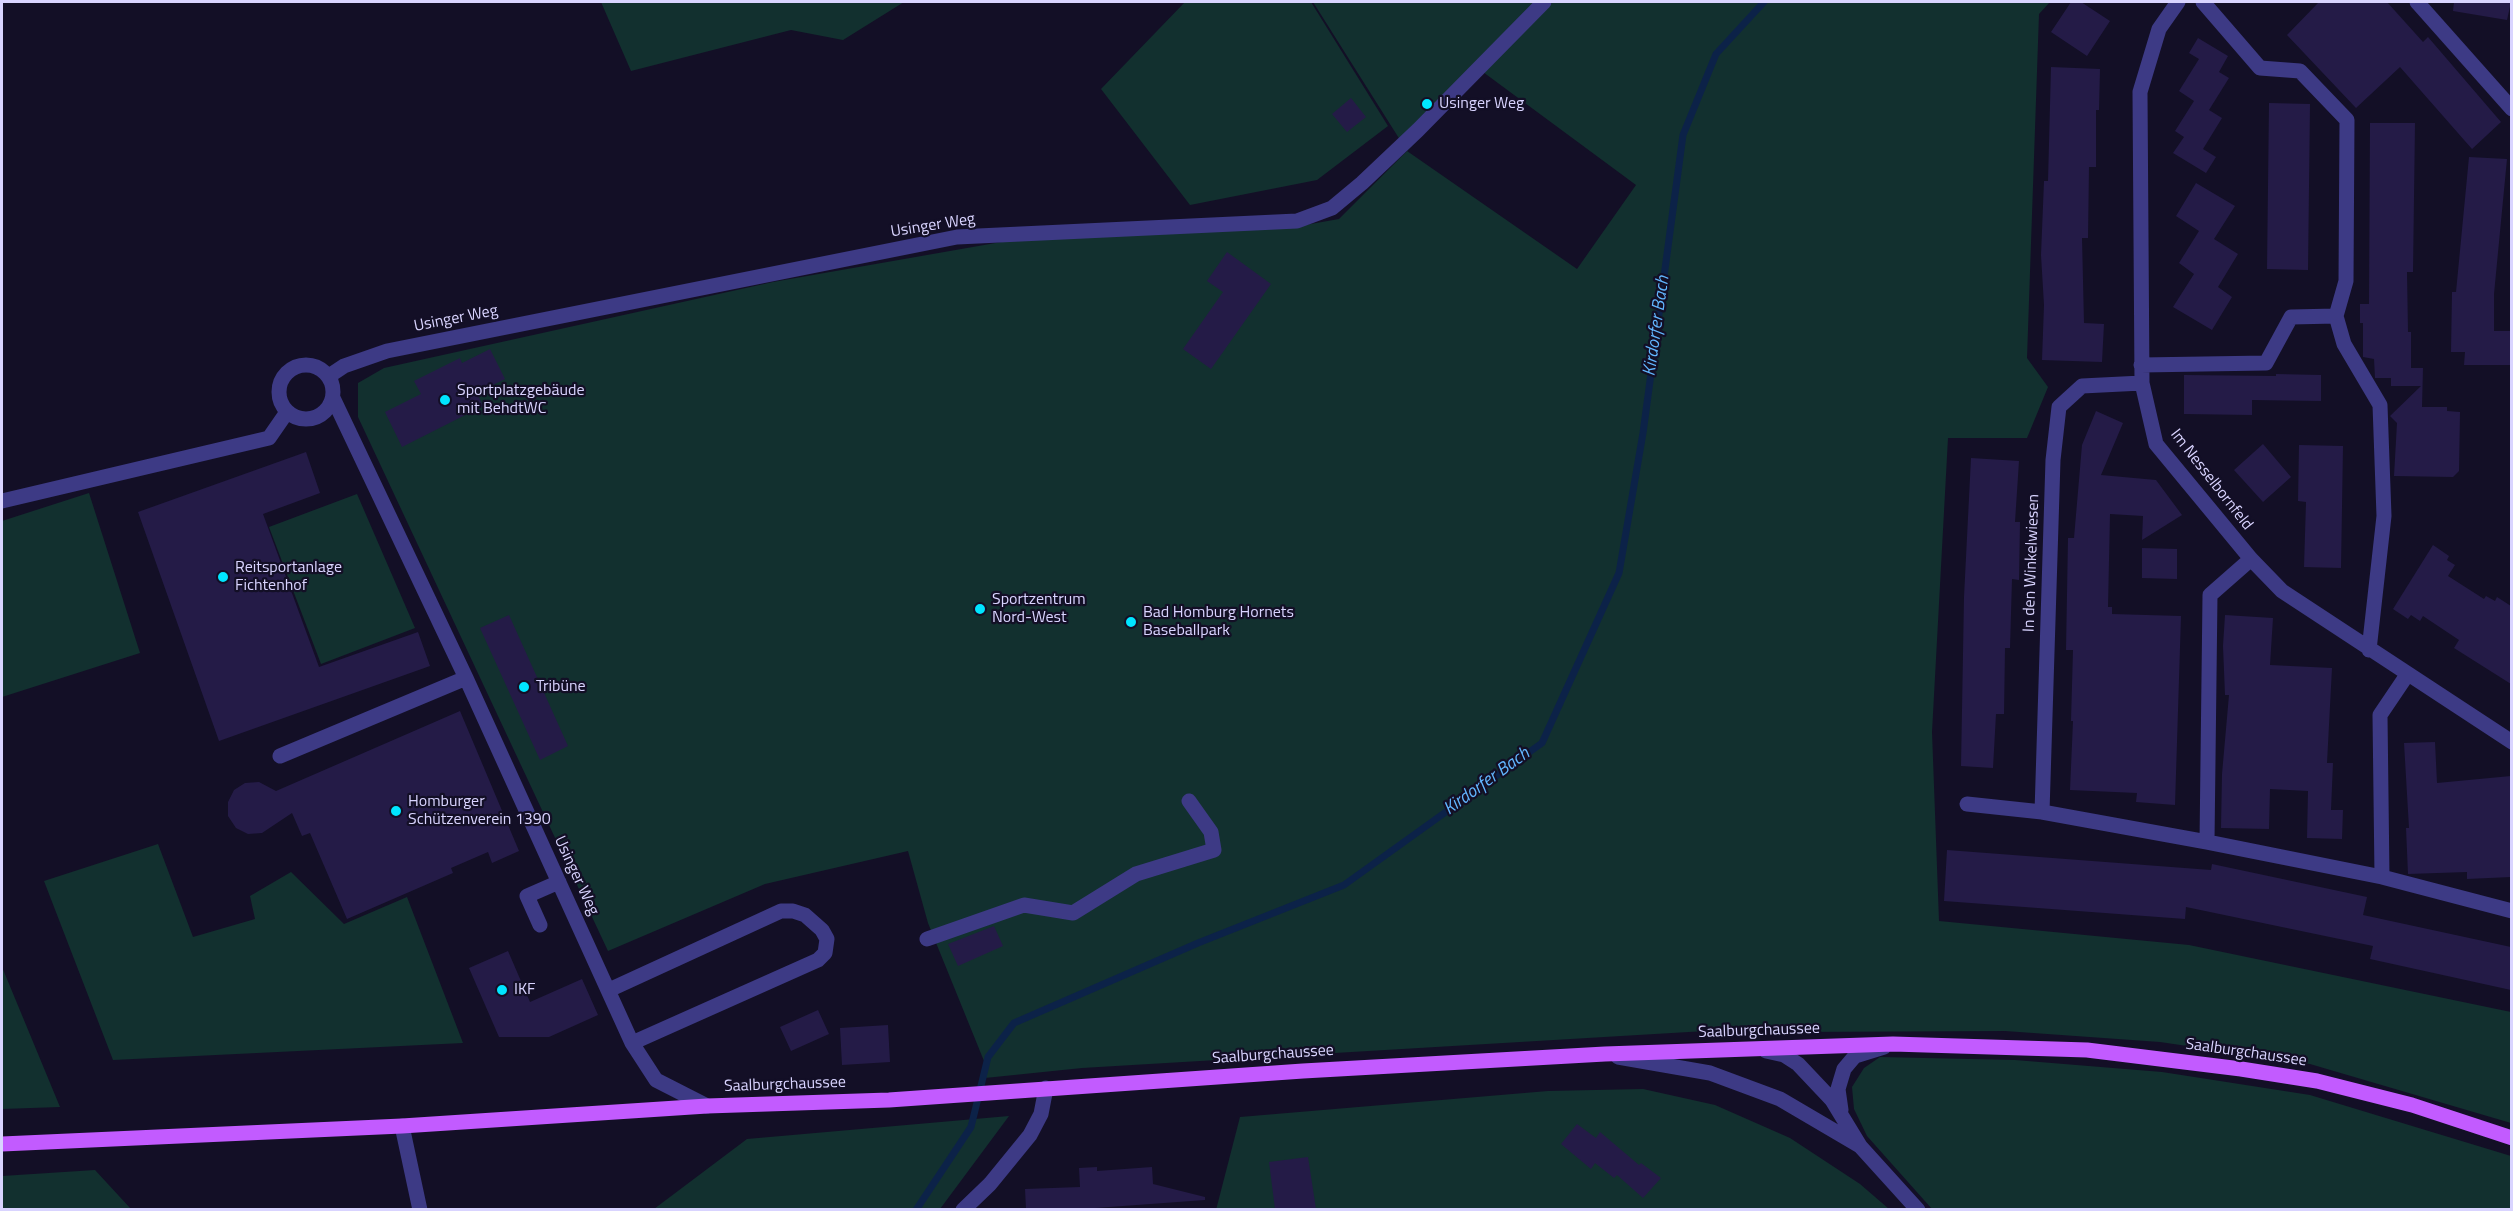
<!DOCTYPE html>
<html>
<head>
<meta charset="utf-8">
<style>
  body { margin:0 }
  #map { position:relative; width:2513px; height:1211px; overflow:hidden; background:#130f26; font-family:"Titillium Web",sans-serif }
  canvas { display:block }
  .frame { position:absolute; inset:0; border:3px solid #d9d4ff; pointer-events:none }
</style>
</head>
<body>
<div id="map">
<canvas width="2513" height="1211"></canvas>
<div class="frame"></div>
</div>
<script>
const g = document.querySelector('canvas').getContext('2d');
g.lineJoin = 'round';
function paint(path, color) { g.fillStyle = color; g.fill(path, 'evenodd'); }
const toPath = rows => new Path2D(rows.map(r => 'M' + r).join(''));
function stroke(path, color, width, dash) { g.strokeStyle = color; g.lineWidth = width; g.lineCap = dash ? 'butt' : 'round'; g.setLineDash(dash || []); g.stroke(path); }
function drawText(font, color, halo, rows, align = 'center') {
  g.font = font + ' "Titillium Web",sans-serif'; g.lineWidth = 4.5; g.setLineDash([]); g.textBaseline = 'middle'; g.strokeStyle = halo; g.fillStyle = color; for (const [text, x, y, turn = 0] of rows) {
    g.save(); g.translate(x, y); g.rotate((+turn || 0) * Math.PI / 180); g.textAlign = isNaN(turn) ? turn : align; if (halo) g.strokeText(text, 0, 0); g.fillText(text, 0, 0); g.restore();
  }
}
paint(toPath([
  [601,2,904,2,843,40,791,30,631,71],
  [1185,2,1311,2,1388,126,1317,180,1190,205,1101,89],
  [1313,2,1546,2,1495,60,1553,2,2050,2,2039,14,2027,358,2048,387,2027,438,1948,438,1932,732,1939,921,2189,945,2511,1012,2511,1123,2310,1064,2160,1042,2005,1031,1793,1032,1756,1028,1082,1068,985,1078,984,1061,928,923,908,851,765,884,608,951,358,417,358,383,384,368,773,282,1007,241,1288,228,1339,219,1407,151],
  [1483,72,1636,185,1577,269,1407,151],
  [89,493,140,653,2,697,2,521],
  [357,494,415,628,321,664,269,527],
  [158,844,193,937,255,919,250,896,291,872,344,924,407,897,463,1043,113,1060,44,881],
  [2,967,60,1107,2,1109],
  [1880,1057,2015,1060,2162,1072,2310,1095,2511,1156,2511,1209,1932,1209,1867,1136,1854,1109,1852,1087,1864,1068],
  [1643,1089,1715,1105,1790,1138,1860,1184,1889,1209,1216,1210,1240,1117,1548,1091],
  [1009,1116,940,1209,654,1209,747,1139],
  [95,1170,131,1209,2,1209,2,1176]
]), '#12302f');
stroke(toPath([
  [916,1210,971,1127,988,1057,1014,1023,1198,943,1344,885,1542,743,1619,573,1643,433,1683,135,1716,54,1764,2]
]), '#0c2248', 7);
paint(toPath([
  [2071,2,2081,2,2110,21,2087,56,2051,32],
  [2319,2,2387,2,2423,42,2428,37,2501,122,2472,149,2400,67,2356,108,2287,35],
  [2454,2,2511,2,2507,20,2453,11],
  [2198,38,2228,56,2219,72,2229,78,2209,110,2222,118,2203,149,2216,157,2206,173,2173,153,2184,137,2175,131,2194,101,2179,91,2199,59,2189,53],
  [2051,67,2100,69,2099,110,2096,110,2096,167,2089,167,2088,238,2082,238,2084,323,2104,324,2102,362,2042,360,2044,305,2041,255,2044,181,2048,181],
  [1351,98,1366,117,1347,132,1332,114],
  [2269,103,2310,104,2308,270,2267,269],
  [2370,123,2415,123,2413,272,2407,272,2408,332,2411,332,2411,368,2423,368,2422,407,2447,407,2447,411,2460,412,2459,471,2453,477,2394,476,2397,423,2390,416,2421,386,2391,386,2391,378,2375,378,2374,359,2363,357,2363,323,2360,323,2360,304,2369,304],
  [2469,157,2507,159,2494,294,2494,331,2511,331,2511,365,2464,365,2465,352,2451,352,2452,292,2456,292],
  [2196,183,2235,206,2214,239,2238,254,2218,287,2232,297,2212,330,2173,307,2194,274,2179,263,2199,231,2176,216],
  [1227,252,1271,284,1211,369,1183,349,1223,292,1207,281],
  [490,349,505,379,477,393,483,406,402,447,385,412,421,394,414,381,460,358,462,363],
  [2276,374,2321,375,2321,401,2252,400,2252,415,2184,414,2184,375,2276,376],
  [2096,411,2123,423,2101,475,2156,480,2182,515,2142,540,2143,516,2110,514,2108,607,2112,607,2112,614,2181,616,2175,805,2136,802,2137,793,2070,790,2073,721,2071,721,2073,650,2066,650,2068,538,2074,538,2082,445],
  [2263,444,2291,477,2263,502,2234,470],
  [2299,445,2343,446,2341,568,2304,567,2306,502,2298,501],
  [306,452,320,493,263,514,319,667,418,632,430,666,219,741,138,512],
  [1971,458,2019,461,2015,522,2020,522,2019,580,2012,579,2010,648,2005,648,2004,714,1996,714,1993,768,1961,766,1964,597],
  [2433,545,2449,556,2447,560,2455,565,2448,576,2484,599,2486,596,2495,601,2497,597,2511,606,2511,684,2454,648,2459,640,2423,616,2420,621,2411,615,2408,619,2393,609],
  [2142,548,2177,549,2177,579,2142,578],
  [509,615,568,746,540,760,480,628],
  [2225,615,2273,618,2270,665,2332,668,2327,763,2333,763,2331,810,2343,810,2342,839,2307,838,2308,791,2270,789,2269,829,2221,828,2222,774,2229,695,2225,695,2223,646],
  [460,711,519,851,492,863,488,852,451,868,453,873,347,919,310,833,302,836,292,813,262,833,248,834,236,828,228,816,228,802,234,790,245,783,259,782,276,791],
  [2435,742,2437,783,2511,776,2511,877,2467,879,2467,872,2408,874,2406,828,2409,828,2404,743],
  [1947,850,2211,870,2212,864,2367,897,2363,915,2511,947,2511,990,2370,959,2373,946,2186,907,2185,919,1944,901],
  [994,926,1003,946,958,966,948,944],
  [508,951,530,1002,582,979,598,1015,549,1037,499,1037,469,968],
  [818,1010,829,1034,791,1051,780,1027],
  [888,1025,890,1062,842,1065,840,1028],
  [1577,1124,1596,1138,1600,1132,1639,1165,1641,1163,1661,1178,1643,1198,1617,1175,1614,1178,1595,1163,1591,1169,1561,1144],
  [1308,1157,1316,1209,1275,1209,1269,1162],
  [1097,1167,1097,1171,1152,1167,1153,1184,1205,1197,1205,1200,1082,1209,1026,1209,1025,1189,1080,1187,1079,1168]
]), '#241b47');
stroke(toPath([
  [2178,2,2159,29,2140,92,2142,383,2156,444,2251,559,2282,591,2512,742],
  [2203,2,2260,68,2300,71,2347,120,2346,281,2336,316,2344,344,2380,405,2384,516,2369,650],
  [2417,2,2512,109],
  '279 392a27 27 0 1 1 54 0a27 27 0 1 1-54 0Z',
  [2141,365,2266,363,2291,317,2336,316],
  [329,376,344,366,387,351,957,237,1297,221,1332,208,1362,183,1418,130,1544,2],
  [333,398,466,678,632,1043,656,1080,707,1106],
  [2,501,269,438,287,412],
  [280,756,466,678],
  [1967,804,2042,812,2207,842,2382,877,2512,911],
  [2042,812,2053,460,2059,407,2082,386,2142,383],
  [2207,842,2210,595,2251,559],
  [2382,877,2380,715,2407,675],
  [540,925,527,896,559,882],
  [927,939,1024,905,1073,913,1136,874,1214,850,1211,832,1189,801],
  [609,990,781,911,793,911,805,915,822,930,827,939,825,953,818,960,632,1043],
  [1766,1051,1784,1055,1798,1064,1832,1100,1860,1146,1918,1210],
  [1618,1057,1710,1073,1780,1099,1860,1146],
  [1841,1110,1838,1089,1844,1069,1855,1056,1884,1047],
  [402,1126,420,1210],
  [963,1210,990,1184,1030,1135,1041,1114,1046,1088]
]), '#3d3a85', 15);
stroke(toPath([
  [2,1144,402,1126,707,1106,889,1100,1303,1071,1605,1054,1893,1044,2087,1050,2241,1069,2317,1081,2412,1105,2512,1138]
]), '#c25bff', 15);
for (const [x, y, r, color] of [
  [1427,104,6,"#00e5ff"],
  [445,400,6,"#00e5ff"],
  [223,577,6,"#00e5ff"],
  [980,609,6,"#00e5ff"],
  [1131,622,6,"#00e5ff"],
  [524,687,6,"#00e5ff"],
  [396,811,6,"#00e5ff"],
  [502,990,6,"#00e5ff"]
]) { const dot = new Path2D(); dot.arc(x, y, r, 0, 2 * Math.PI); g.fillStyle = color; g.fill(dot); stroke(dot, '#130f26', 2); }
drawText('16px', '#d9d4ff', '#130f26', [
  ["Usinger Weg",1439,104],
  ["Sportplatzgebäude",457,391],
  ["mit BehdtWC",457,409],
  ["Reitsportanlage",235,568],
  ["Fichtenhof",235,586],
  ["Sportzentrum",992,600],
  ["Nord-West",992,618],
  ["Bad Homburg Hornets",1143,613],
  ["Baseballpark",1143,631],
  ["Tribüne",536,687],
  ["Homburger",408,802],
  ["Schützenverein 1390",408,820],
  ["IKF",514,990]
], 'left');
drawText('16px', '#d9d4ff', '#130f26', [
  ["Usinger Weg",933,226,-9],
  ["Usinger Weg",456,319,-11],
  ["Im Nesselbornfeld",2211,480,52],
  ["In den Winkelwiesen",2032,563,-88],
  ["Usinger Weg",576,876,65],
  ["Saalburgchaussee",1759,1031,-2],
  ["Saalburgchaussee",2246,1053,8],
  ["Saalburgchaussee",1273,1055,-4],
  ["Saalburgchaussee",785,1085,-2]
]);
drawText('italic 18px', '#62b6ff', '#130f26', [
  ["Kirdorfer Bach",1657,326,-82],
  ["Kirdorfer Bach",1487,782,-36]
]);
</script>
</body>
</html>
